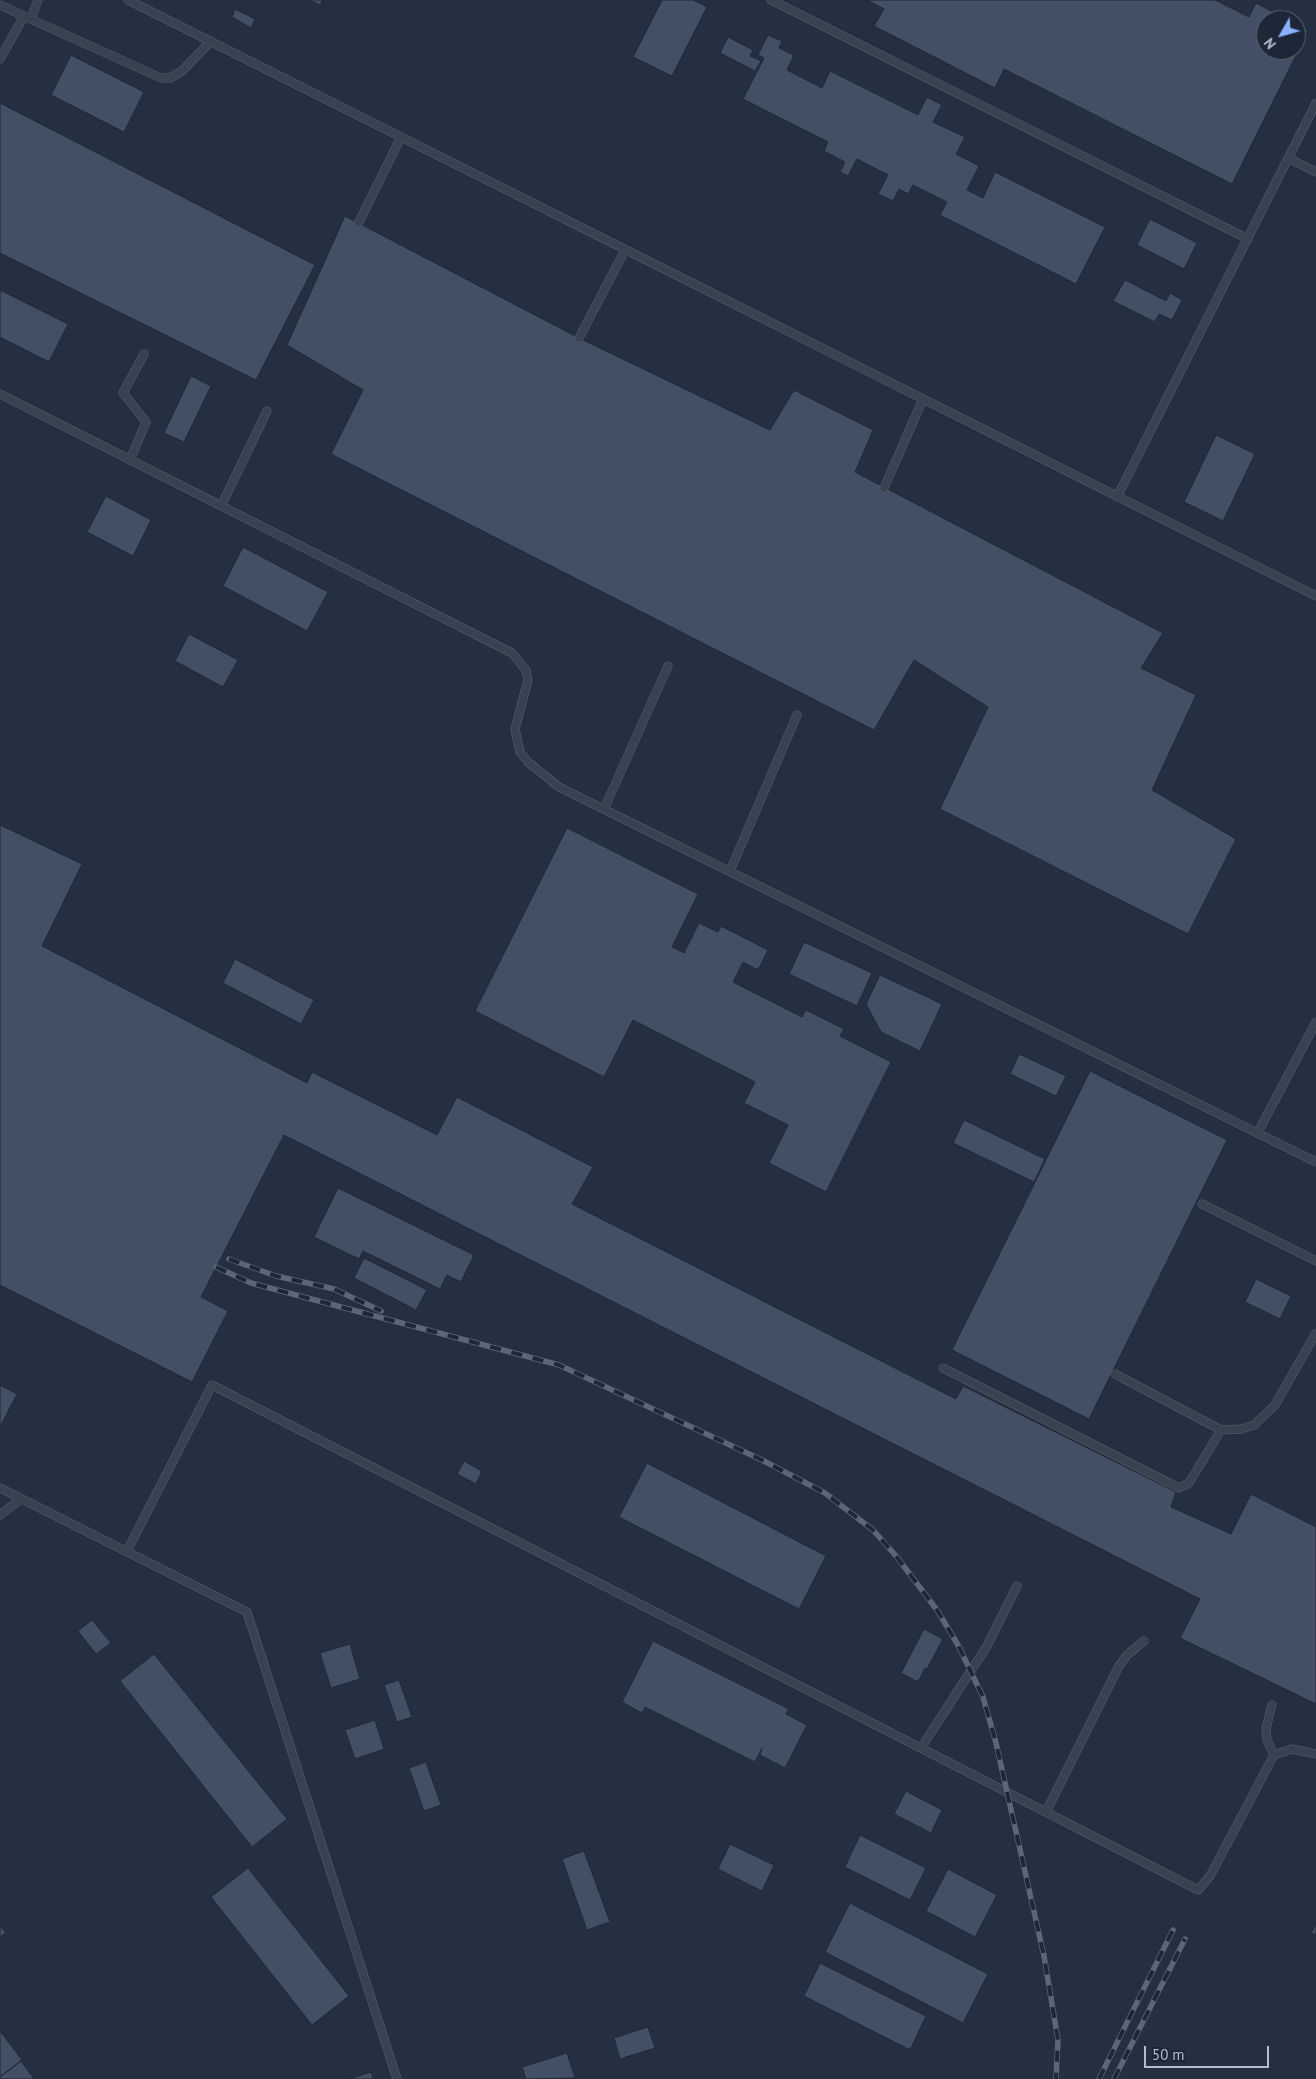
<!DOCTYPE html>
<html>
<head>
<meta charset="utf-8">
<style>
  body { margin:0 }
  #map { position:relative; width:1316px; height:2079px; overflow:hidden; background:#243042; font-family:"PT Sans",sans-serif }
  canvas { display:block }
  .north { position:absolute; left:1256px; top:10px; width:50px; height:50px; box-sizing:border-box; background:#1d2737; border:1px solid #5a6373; border-radius:50%; rotate:232deg; font-size:14px; font-weight:700; line-height:20px; text-align:center; color:#b5bdcc }
  .north::after { content:''; display:block; margin:auto; width:18px; height:22px; background:#89b1fd; clip-path:polygon(50% 0,100% 100%,50% 72%,0 100%) }
  .scale { position:absolute; left:1144px; top:2046px; width:125px; height:22px; box-sizing:border-box; border:2px solid #b5bdcc; border-top:0; padding-left:6px; font-size:15px; line-height:18px; white-space:nowrap; color:#b5bdcc; -webkit-text-stroke:4px #1d2737; paint-order:stroke }
</style>
</head>
<body>
<div id="map">
<canvas width="1316" height="2079"></canvas>
<div class="north">N</div>
<div class="scale">50 m</div>
</div>
<script>
const g = document.querySelector('canvas').getContext('2d');
g.lineJoin = 'round';
function paint(path, color) { g.fillStyle = color; g.fill(path, 'evenodd'); }
const toPath = rows => new Path2D(rows.map(r => 'M' + r).join(''));
function stroke(path, color, width, dash) { g.strokeStyle = color; g.lineWidth = width; g.lineCap = dash ? 'butt' : 'round'; g.setLineDash(dash || []); g.stroke(path); }
const building = toPath([
  [309,0,323,0,320,5,309,0],
  [662,0,693,0,707,7,672,76,633,57,662,0],
  [867,0,1215,0,1249,17,1256,3,1288,20,1266,20,1266,50,1296,50,1296,24,1308,31,1232,184,1004,69,995,88,874,26,884,9,867,0],
  [235,9,255,19,251,28,232,17,235,9],
  [768,35,782,41,779,48,794,55,787,70,822,88,830,71,918,115,927,97,942,105,933,122,965,137,956,154,979,166,967,190,983,198,995,172,1105,227,1076,284,940,215,947,202,913,185,908,194,899,189,893,201,878,194,888,175,857,159,848,176,840,172,845,162,824,151,828,142,743,99,764,58,758,55,768,35],
  [728,37,753,50,750,56,761,61,755,71,720,53,728,37],
  [71,55,144,92,124,132,51,95,71,55],
  [0,103,315,265,256,380,0,253,0,103],
  [345,216,579,338,770,430,794,390,873,430,855,472,1163,633,1141,668,1196,695,1152,790,1236,839,1188,934,940,809,988,707,914,660,874,730,331,454,363,390,287,345,345,216],
  [1150,219,1197,243,1184,269,1137,245,1150,219],
  [1125,280,1166,301,1170,293,1182,300,1172,320,1159,314,1155,322,1113,301,1125,280],
  [0,290,68,324,49,362,0,337,0,290],
  [191,376,211,386,184,442,164,433,191,376],
  [1216,435,1255,454,1223,521,1184,502,1216,435],
  [106,496,151,520,133,556,87,532,106,496],
  [243,547,328,592,307,631,223,586,243,547],
  [189,634,238,660,223,687,175,661,189,634],
  [0,825,82,864,42,946,307,1083,312,1072,437,1135,457,1097,593,1167,572,1204,956,1399,963,1386,1176,1492,1171,1507,1231,1534,1251,1494,1316,1527,1316,1704,1180,1638,1200,1599,284,1135,201,1297,228,1311,192,1382,0,1285,0,825],
  [567,828,698,894,672,947,684,953,699,923,718,932,721,926,768,950,758,970,743,962,733,982,802,1017,806,1010,844,1029,840,1036,891,1062,826,1192,769,1163,788,1125,744,1103,755,1082,633,1020,604,1077,475,1011,567,828],
  [804,942,872,973,857,1006,789,974,804,942],
  [235,959,314,1000,301,1024,223,983,235,959],
  [880,975,942,1004,920,1051,881,1032,866,1004,880,975],
  [1019,1054,1066,1076,1056,1096,1010,1074,1019,1054],
  [1090,1071,1227,1140,1089,1419,952,1350,1090,1071],
  [964,1120,1045,1159,1034,1182,953,1143,964,1120],
  [338,1188,474,1255,461,1282,447,1275,440,1289,363,1251,359,1259,314,1237,338,1188],
  [364,1258,427,1290,416,1310,354,1278,364,1258],
  [1256,1279,1291,1296,1280,1319,1245,1302,1256,1279],
  [0,1385,17,1394,0,1427,0,1385],
  [464,1461,482,1471,476,1484,457,1474,464,1461],
  [647,1463,826,1556,799,1609,619,1517,647,1463],
  [92,1620,111,1643,96,1654,78,1631,92,1620],
  [924,1629,943,1639,927,1669,925,1668,918,1682,901,1673,924,1629],
  [653,1641,789,1709,786,1714,807,1725,785,1768,760,1755,762,1748,755,1762,645,1707,642,1713,622,1702,653,1641],
  [350,1644,360,1679,331,1688,320,1653,350,1644],
  [154,1654,287,1819,252,1847,120,1681,154,1654],
  [399,1680,412,1717,397,1722,384,1685,399,1680],
  [375,1720,384,1749,355,1759,345,1730,375,1720],
  [426,1762,441,1805,424,1811,409,1768,426,1762],
  [906,1791,942,1810,931,1833,894,1814,906,1791],
  [860,1835,926,1868,910,1900,845,1867,860,1835],
  [730,1844,774,1865,762,1891,718,1869,730,1844],
  [584,1851,610,1922,587,1930,562,1859,584,1851],
  [248,1868,349,1996,312,2025,211,1897,248,1868],
  [948,1869,997,1895,975,1937,926,1911,948,1869],
  [850,1903,988,1974,963,2023,825,1952,850,1903],
  [1316,1923,1316,1935,1311,1933,1316,1923],
  [0,1926,6,1933,0,1937,0,1926],
  [820,1963,926,2016,910,2050,804,1996,820,1963],
  [648,2027,655,2048,620,2059,614,2038,648,2027],
  [0,2031,22,2060,0,2077,0,2031],
  [567,2053,575,2078,526,2079,522,2067,567,2053],
  [21,2061,34,2079,0,2079,0,2077,21,2061],
  [371,2072,373,2079,350,2079,371,2072]
]);
paint(building, '#434f64');
stroke(building, '#202939', 1);
const lane = toPath([
  [128,0,1316,596],
  [771,0,1248,239],
  [0,5,161,78,170,78,182,71,211,41],
  [31,19,38,0],
  [0,59,24,16],
  [1288,158,1316,172],
  [359,222,401,137],
  [579,338,625,250],
  [0,394,512,653,526,670,528,680,515,729,520,752,528,762,559,787,1316,1162],
  [130,460,146,422,123,393,144,354],
  [884,488,923,399],
  [1117,497,1316,103],
  [221,506,267,411],
  [604,809,668,666],
  [730,871,797,715],
  [1258,1132,1316,1022],
  [1202,1204,1316,1261],
  [943,1368,1179,1488,1189,1483,1221,1430],
  [1115,1374,1221,1430,1241,1429,1254,1425,1275,1405,1316,1333],
  [0,1488,247,1612,397,2079],
  [0,1515,21,1499],
  [127,1551,212,1385,1198,1890,1210,1876,1274,1755,1292,1749,1316,1754],
  [1272,1705,1266,1728,1267,1740,1274,1755],
  [921,1748,987,1646,1017,1586],
  [1046,1812,1119,1666,1127,1655,1144,1641]
]);
stroke(lane, '#57606f', 9);
stroke(lane, '#394251', 8);
const rail = toPath([
  [229,1259,276,1276,334,1289,381,1311],
  [216,1267,251,1283,559,1365,762,1460,825,1493,873,1530,896,1556,937,1610,958,1645,983,1697,996,1743,1044,1956,1058,2040,1056,2079],
  [1099,2079,1173,1930],
  [1114,2079,1185,1939]
]);
stroke(rail, '#5b6678', 5.5);
stroke(rail, '#1d2737', 4, [11]);
</script>
</body>
</html>
